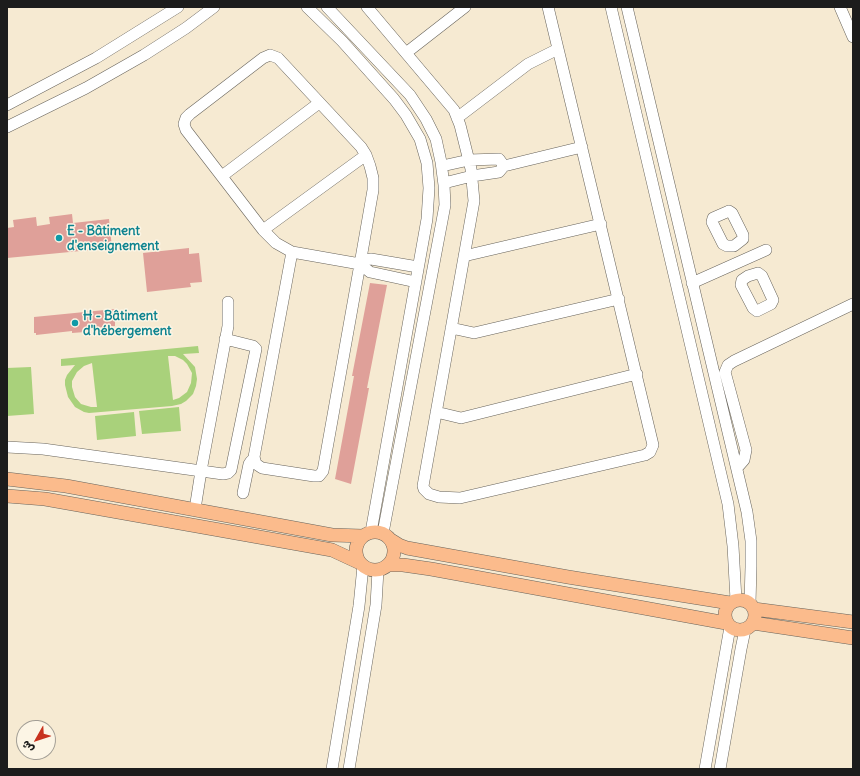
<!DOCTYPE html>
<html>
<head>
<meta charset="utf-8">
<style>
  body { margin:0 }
  #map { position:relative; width:860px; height:776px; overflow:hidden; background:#f6ead2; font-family:Delius,"Playpen Sans Arabic",sans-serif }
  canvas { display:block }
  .frame { position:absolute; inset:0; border:8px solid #1c1c1c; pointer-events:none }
  .north { position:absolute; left:16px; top:720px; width:40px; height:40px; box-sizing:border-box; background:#fcf5e5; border:1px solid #a29e95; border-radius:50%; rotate:231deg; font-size:11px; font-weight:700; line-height:16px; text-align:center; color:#1c1c1c }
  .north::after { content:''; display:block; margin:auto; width:14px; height:18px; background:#c8321e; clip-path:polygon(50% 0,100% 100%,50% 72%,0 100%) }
</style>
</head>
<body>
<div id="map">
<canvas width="860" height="776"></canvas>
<div class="frame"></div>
<div class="north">ش</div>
</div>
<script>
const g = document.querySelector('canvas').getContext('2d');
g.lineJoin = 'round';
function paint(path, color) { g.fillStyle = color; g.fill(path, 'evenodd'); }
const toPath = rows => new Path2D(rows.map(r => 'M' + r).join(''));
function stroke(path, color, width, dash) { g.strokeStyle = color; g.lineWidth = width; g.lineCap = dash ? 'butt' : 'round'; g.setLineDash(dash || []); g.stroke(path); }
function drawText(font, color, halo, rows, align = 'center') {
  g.font = font + ' Delius,sans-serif'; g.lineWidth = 3; g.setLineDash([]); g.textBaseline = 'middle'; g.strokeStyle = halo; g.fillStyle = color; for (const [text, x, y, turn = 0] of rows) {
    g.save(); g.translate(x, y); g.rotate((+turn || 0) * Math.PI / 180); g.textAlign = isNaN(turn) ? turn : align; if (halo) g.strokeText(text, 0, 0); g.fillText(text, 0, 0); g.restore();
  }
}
paint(toPath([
  [198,346,199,353,183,354,195,367,197,379,196,386,193,394,186,401,181,404,172,406,89,413,84,412,75,407,68,397,65,385,65,380,67,375,75,365,61,366,61,359],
  [168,356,175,356,183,360,187,364,192,373,191,383,187,392,179,398,173,400],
  [92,363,97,407,91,407,81,404,75,397,72,387,72,381,77,372,84,366],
  [31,367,34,414,7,416,7,368],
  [179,407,181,431,142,434,139,411],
  [134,412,136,436,97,440,95,416]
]), '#a9d17b');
paint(toPath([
  [72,214,73,223,109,219,112,248,7,258,7,228,14,227,13,220,36,217,37,226,50,224,49,217],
  [189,248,189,254,199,253,202,282,190,283,191,287,147,292,143,253],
  [370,283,387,285,367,388,369,388,351,484,335,479,354,376,352,376],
  [115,309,117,310,118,319,115,319,115,326,85,329,85,332,72,333,72,331,36,335,36,333,34,333,34,317]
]), '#dfa099');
const minor = toPath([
  [307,7,342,41,394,99,406,115,420,139,427,163,429,188,427,219,371,532],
  [327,7,410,95,426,119,436,139,441,162,444,185,445,205,442,221,383,533],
  [367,7,454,110,460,125,471,169,474,201,423,486,424,489,429,494,439,497,460,498,645,455,650,452,653,445,548,7],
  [611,7,728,504,733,546,736,600],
  [627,7,747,512,751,541,751,567,750,603],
  [840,7,853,37],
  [406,53,465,7],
  [270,55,278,58,361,147,366,155,370,166,373,178,373,190,360,264,292,252,276,243,263,230,186,130,184,124,186,118,190,114,263,58,270,55],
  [7,105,96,58,178,7],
  [457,118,528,64,558,49],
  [7,127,86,88,144,55,186,28,214,7],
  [442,166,469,160,499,159,504,166],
  [222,176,319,103],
  [444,183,472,176,499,172,504,166,582,147],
  [729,211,732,213,743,235,743,239,734,246,727,246,723,244,712,222,713,218,729,211],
  [263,230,366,155],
  [292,252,254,457,256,464,262,468,314,476,319,476,323,471,360,264,365,260,371,259,418,267],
  [464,256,601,224],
  [360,264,370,272,416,282],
  [758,273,762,276,773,300,771,304,757,311,753,308,741,285,742,280,748,276,758,273],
  [692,283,766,250],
  [451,328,474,333,619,299],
  [436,412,461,418,637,374],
  [7,447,43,449,223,474,228,473,231,470,256,349,253,346,225,339],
  [737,468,744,460,746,450,725,372,728,365,734,361,853,304],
  [243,493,249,464,251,461,254,461],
  [195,509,201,471,228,326,228,302],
  [332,769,359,606,363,566],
  [349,769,376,605,378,570],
  [705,769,730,627],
  [720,769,741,649,745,630]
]);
const major = toPath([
  [7,479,66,486,332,535,363,536],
  [7,496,45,499,332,550,360,563],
  '356 551a19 19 0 1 1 38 0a19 19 0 1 1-38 0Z',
  [391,540,399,545,407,548,568,577,730,603],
  [388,565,403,565,431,569,726,623],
  '725 615a15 15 0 1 1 30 0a15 15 0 1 1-30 0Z',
  [754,609,853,622],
  [753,623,853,638]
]);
stroke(minor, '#68645c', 12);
stroke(major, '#68645c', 14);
stroke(minor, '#fff', 11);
stroke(major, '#fbbb8c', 13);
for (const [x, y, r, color] of [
  [59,238,4,"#0f9aa8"],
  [75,323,4,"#0f9aa8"]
]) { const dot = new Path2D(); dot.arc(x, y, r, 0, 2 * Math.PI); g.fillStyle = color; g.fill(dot); stroke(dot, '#fcf5e5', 1.5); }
drawText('bold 13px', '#0d838f', '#fcf5e5', [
  ["E - Bâtiment",67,231],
  ["d'enseignement",67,246],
  ["H - Bâtiment",83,316],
  ["d'hébergement",83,331]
], 'left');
</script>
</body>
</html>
